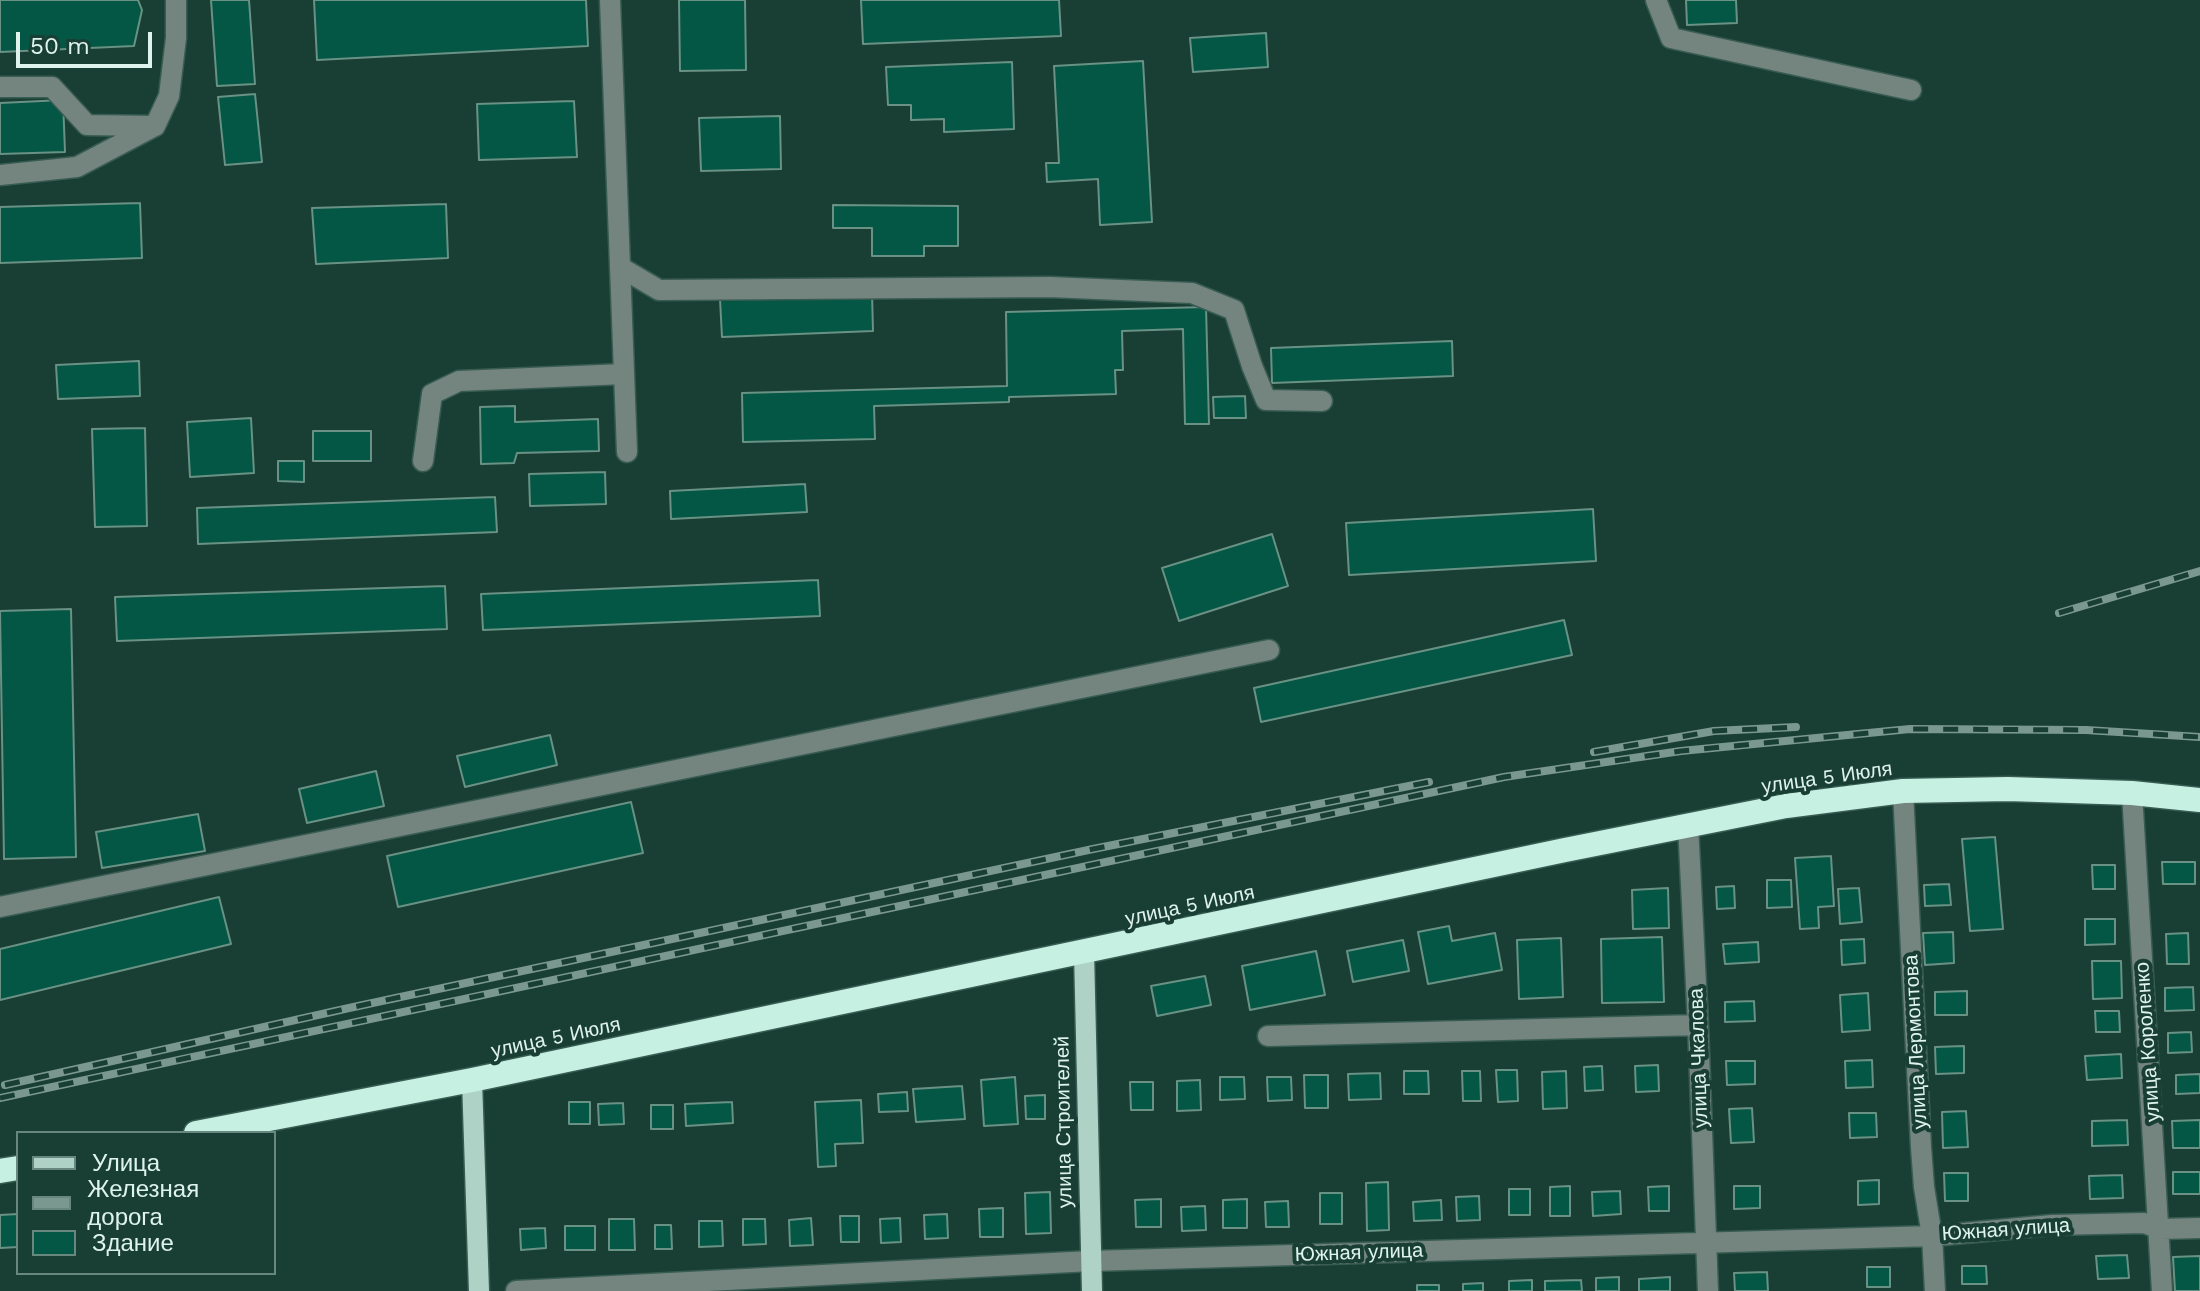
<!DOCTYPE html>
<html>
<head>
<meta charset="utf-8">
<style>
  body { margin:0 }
  #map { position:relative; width:2200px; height:1291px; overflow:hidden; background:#193f35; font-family:"Work Sans",sans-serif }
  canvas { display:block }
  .legend { position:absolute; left:16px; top:1131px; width:260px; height:144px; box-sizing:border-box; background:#193f35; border:2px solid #68877e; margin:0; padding:10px 14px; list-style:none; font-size:24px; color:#def3ec }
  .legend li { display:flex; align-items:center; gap:16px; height:40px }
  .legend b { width:40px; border:2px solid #68877e }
  .scale { position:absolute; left:16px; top:32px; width:136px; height:36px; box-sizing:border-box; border:4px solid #def3ec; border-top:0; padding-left:10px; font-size:24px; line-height:28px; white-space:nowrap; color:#def3ec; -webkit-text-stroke:6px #193f35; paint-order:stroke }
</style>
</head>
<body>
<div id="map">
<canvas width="2200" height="1291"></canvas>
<ul class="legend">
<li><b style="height:10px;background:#afd2c6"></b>Улица</li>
<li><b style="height:10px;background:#7b9890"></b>Железная дорога</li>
<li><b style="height:22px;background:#045645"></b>Здание</li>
</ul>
<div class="scale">50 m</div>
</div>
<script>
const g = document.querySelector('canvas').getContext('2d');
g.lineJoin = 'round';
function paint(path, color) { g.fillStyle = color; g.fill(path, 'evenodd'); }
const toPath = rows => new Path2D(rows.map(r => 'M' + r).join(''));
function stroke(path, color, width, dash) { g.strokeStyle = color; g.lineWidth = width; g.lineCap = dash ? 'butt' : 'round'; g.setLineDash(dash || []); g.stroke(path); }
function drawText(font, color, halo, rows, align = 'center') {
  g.font = font + ' "Work Sans",sans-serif'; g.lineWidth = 8; g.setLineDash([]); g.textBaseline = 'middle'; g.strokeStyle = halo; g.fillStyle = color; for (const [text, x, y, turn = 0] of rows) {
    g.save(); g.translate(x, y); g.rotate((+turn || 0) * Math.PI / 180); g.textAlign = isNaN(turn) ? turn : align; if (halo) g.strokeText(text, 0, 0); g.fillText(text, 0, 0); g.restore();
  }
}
const building = toPath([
  [0,0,138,0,142,10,134,46,0,52,0,0],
  [211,0,249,0,255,84,217,86,211,0],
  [314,0,586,0,588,46,317,60,314,0],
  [679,0,745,0,746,70,680,71,679,0],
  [861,0,1059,0,1061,36,863,44,861,0],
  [1686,0,1736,0,1737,23,1687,25,1686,0],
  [1266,33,1268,67,1193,72,1190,38,1266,33],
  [1143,61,1152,222,1100,225,1098,179,1047,182,1046,163,1059,163,1054,66,1143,61],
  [1012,62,1014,129,944,132,944,119,911,120,911,105,888,105,886,67,1012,62],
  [255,94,262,162,225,165,218,97,255,94],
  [63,100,65,152,0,154,0,103,63,100],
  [574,101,577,157,479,160,477,104,574,101],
  [780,116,781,169,701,171,699,118,780,116],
  [140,203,142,258,0,263,0,207,140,203],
  [446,204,448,258,316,264,312,208,446,204],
  [833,205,958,206,958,246,924,246,924,256,872,256,872,228,833,228,833,205],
  [872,293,873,331,722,337,720,299,872,293],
  [1206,307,1209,424,1185,424,1183,329,1122,331,1123,370,1115,370,1116,394,1009,397,1009,402,874,406,875,439,743,442,742,393,1007,386,1006,312,1206,307],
  [1452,341,1453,376,1272,383,1271,348,1452,341],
  [139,361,140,396,58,399,56,365,139,361],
  [1245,396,1246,418,1214,418,1213,397,1245,396],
  [515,406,515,422,598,419,599,451,517,453,514,463,481,464,480,407,515,406],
  [251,418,254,473,190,477,187,422,251,418],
  [145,428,147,526,95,527,92,429,145,428],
  [313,431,371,431,371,461,313,461,313,431],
  [278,461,304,461,304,482,278,481,278,461],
  [605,472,606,504,530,506,529,474,605,472],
  [805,484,807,512,671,519,670,491,805,484],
  [495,497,497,532,198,544,197,508,495,497],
  [1593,509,1596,561,1349,575,1346,523,1593,509],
  [1272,534,1288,586,1179,621,1162,568,1272,534],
  [818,580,820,616,483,630,481,594,818,580],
  [445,586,447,629,117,641,115,597,445,586],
  [71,609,76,857,4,859,0,611,71,609],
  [1564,620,1572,655,1261,722,1254,688,1564,620],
  [550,735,557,765,465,787,457,756,550,735],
  [376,771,384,806,307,823,299,789,376,771],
  [631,802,643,853,398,907,387,856,631,802],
  [198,814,205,851,102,868,96,832,198,814],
  [1995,837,2003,929,1970,931,1962,839,1995,837],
  [1831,856,1834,906,1818,907,1819,928,1800,929,1795,858,1831,856],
  [2162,862,2195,862,2195,884,2163,884,2162,862],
  [2092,865,2115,865,2115,889,2093,889,2092,865],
  [1767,880,1791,880,1792,907,1767,908,1767,880],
  [1949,884,1951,905,1925,906,1924,885,1949,884],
  [1734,886,1735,908,1717,909,1716,887,1734,886],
  [1668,888,1669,928,1633,929,1632,890,1668,888],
  [1859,888,1862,922,1840,924,1838,889,1859,888],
  [219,897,231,944,0,1000,0,949,219,897],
  [2085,919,2115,919,2115,944,2085,945,2085,919],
  [1449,926,1452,941,1495,933,1502,970,1428,984,1418,932,1449,926],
  [1953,932,1954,963,1925,965,1923,933,1953,932],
  [2188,933,2189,964,2167,964,2166,934,2188,933],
  [1662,937,1664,1002,1602,1003,1601,939,1662,937],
  [1561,938,1563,997,1519,999,1517,940,1561,938],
  [1864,939,1865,963,1842,965,1841,940,1864,939],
  [1403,940,1409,971,1353,982,1347,951,1403,940],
  [1758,942,1759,962,1725,964,1723,944,1758,942],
  [1316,951,1325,995,1250,1010,1242,966,1316,951],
  [2092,961,2121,961,2122,998,2093,999,2092,961],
  [1205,976,1211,1005,1157,1016,1151,986,1205,976],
  [2193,987,2194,1010,2165,1011,2165,988,2193,987],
  [1967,991,1967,1015,1935,1015,1935,992,1967,991],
  [1868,993,1870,1030,1842,1032,1840,995,1868,993],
  [1754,1001,1755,1021,1725,1022,1725,1002,1754,1001],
  [2095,1011,2119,1011,2120,1032,2096,1032,2095,1011],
  [2191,1032,2192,1052,2168,1053,2168,1033,2191,1032],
  [1964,1046,1964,1073,1936,1074,1935,1047,1964,1046],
  [2121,1054,2122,1078,2087,1080,2085,1056,2121,1054],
  [1872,1060,1873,1087,1846,1088,1845,1061,1872,1060],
  [1726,1061,1755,1061,1755,1084,1727,1085,1726,1061],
  [1658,1065,1659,1091,1636,1092,1635,1066,1658,1065],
  [1602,1066,1603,1090,1585,1091,1584,1067,1602,1066],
  [1496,1070,1517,1070,1518,1101,1498,1102,1496,1070],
  [1404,1071,1428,1071,1429,1094,1404,1094,1404,1071],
  [1462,1071,1480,1071,1481,1101,1463,1101,1462,1071],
  [1566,1071,1567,1108,1543,1109,1542,1072,1566,1071],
  [1380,1073,1381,1099,1349,1100,1348,1074,1380,1073],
  [2200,1074,2200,1093,2176,1094,2176,1075,2200,1074],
  [1304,1075,1328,1075,1328,1108,1305,1108,1304,1075],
  [1015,1077,1018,1124,984,1126,981,1080,1015,1077],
  [1220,1077,1244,1077,1245,1099,1220,1100,1220,1077],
  [1267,1077,1291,1077,1292,1100,1268,1101,1267,1077],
  [1200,1080,1201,1110,1177,1111,1177,1081,1200,1080],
  [1130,1082,1153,1082,1153,1110,1131,1110,1130,1082],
  [962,1086,965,1119,916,1122,913,1089,962,1086],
  [907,1092,908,1111,879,1112,878,1094,907,1092],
  [1045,1095,1045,1119,1026,1119,1025,1096,1045,1095],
  [861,1100,863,1143,835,1144,836,1166,818,1167,815,1102,861,1100],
  [569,1102,590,1102,590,1124,569,1124,569,1102],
  [732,1102,733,1123,686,1126,685,1104,732,1102],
  [623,1103,624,1124,599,1125,598,1104,623,1103],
  [651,1105,673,1105,673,1129,651,1129,651,1105],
  [1752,1108,1754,1142,1731,1143,1729,1109,1752,1108],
  [1966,1111,1968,1147,1943,1148,1942,1112,1966,1111],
  [1849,1113,1876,1113,1877,1137,1850,1138,1849,1113],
  [2127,1120,2128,1145,2092,1146,2092,1121,2127,1120],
  [2200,1120,2200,1148,2173,1148,2172,1121,2200,1120],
  [2173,1172,2200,1172,2200,1194,2173,1194,2173,1172],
  [1944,1173,1968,1173,1968,1201,1945,1201,1944,1173],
  [2122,1175,2123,1198,2090,1199,2089,1176,2122,1175],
  [1879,1180,1879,1204,1858,1205,1858,1181,1879,1180],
  [1388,1182,1389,1230,1367,1231,1366,1183,1388,1182],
  [1570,1186,1570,1216,1550,1216,1550,1187,1570,1186],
  [1669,1186,1669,1211,1649,1211,1648,1187,1669,1186],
  [1734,1186,1760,1186,1760,1208,1734,1209,1734,1186],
  [1509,1189,1530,1189,1530,1215,1509,1215,1509,1189],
  [1620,1191,1621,1214,1593,1216,1592,1192,1620,1191],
  [1050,1192,1051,1233,1026,1234,1025,1193,1050,1192],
  [1320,1193,1342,1193,1342,1224,1320,1224,1320,1193],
  [1479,1196,1480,1220,1457,1221,1456,1197,1479,1196],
  [1161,1199,1161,1227,1136,1227,1135,1200,1161,1199],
  [1247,1199,1247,1228,1223,1228,1223,1200,1247,1199],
  [1441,1200,1442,1220,1414,1221,1413,1202,1441,1200],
  [1288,1201,1289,1227,1266,1227,1265,1202,1288,1201],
  [1205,1206,1206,1230,1182,1231,1181,1207,1205,1206],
  [1003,1208,1003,1237,980,1237,979,1209,1003,1208],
  [18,1214,18,1247,0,1248,0,1215,18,1214],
  [947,1214,948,1238,925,1239,924,1215,947,1214],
  [840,1216,859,1216,859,1242,841,1242,840,1216],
  [811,1218,813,1245,790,1246,789,1220,811,1218],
  [900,1218,901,1242,881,1243,880,1219,900,1218],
  [609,1219,634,1219,635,1250,609,1250,609,1219],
  [743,1219,765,1219,766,1244,743,1245,743,1219],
  [699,1221,722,1221,723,1246,699,1247,699,1221],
  [655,1225,671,1225,672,1249,655,1249,655,1225],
  [565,1226,595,1226,595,1250,565,1250,565,1226],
  [545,1228,546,1248,521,1250,520,1229,545,1228],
  [2127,1255,2129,1278,2098,1279,2096,1256,2127,1255],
  [2200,1256,2200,1291,2175,1291,2173,1257,2200,1256],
  [1962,1266,1986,1266,1987,1284,1962,1284,1962,1266],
  [1867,1267,1890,1267,1890,1287,1867,1287,1867,1267],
  [1767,1272,1768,1291,1735,1291,1734,1273,1767,1272],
  [1619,1277,1619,1291,1596,1291,1596,1278,1619,1277],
  [1670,1277,1670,1291,1639,1291,1639,1279,1670,1277],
  [1532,1280,1532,1291,1509,1291,1509,1281,1532,1280],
  [1581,1280,1582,1291,1545,1291,1545,1281,1581,1280],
  [1483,1283,1483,1291,1463,1291,1463,1284,1483,1283],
  [1417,1285,1439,1285,1439,1291,1417,1291,1417,1285]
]);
paint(building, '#045645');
stroke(building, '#699184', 2);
const minor = toPath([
  [610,0,627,452],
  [1656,0,1671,38,1911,90],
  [0,87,52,87,87,125,155,126,169,96,176,38,176,0],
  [0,175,77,167,153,127],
  [620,267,659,290,1049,287,1192,293,1234,310,1252,366,1266,400,1322,401],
  [423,461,432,394,459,381,624,374],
  [1903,791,1921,1147,1924,1187,1932,1236,1935,1291],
  [2132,793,2162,1291],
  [1688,824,1698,1025,1708,1291],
  [0,907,1269,650],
  [1268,1036,1698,1025],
  [516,1291,1091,1261,1932,1236,2052,1225,2144,1223,2160,1229,2200,1228]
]);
const major = toPath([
  [1084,952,1092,1291],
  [472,1080,479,1291]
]);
const highway = toPath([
  [196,1133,472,1080,1565,850,1786,806,1903,791,2008,789,2132,793,2200,800],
  [0,1171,18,1168]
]);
stroke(minor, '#395c52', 23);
stroke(major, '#395c52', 23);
stroke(highway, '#395c52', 27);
stroke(minor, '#74857f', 20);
stroke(major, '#afd2c6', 20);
stroke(highway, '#c6f0e2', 24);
const rail = toPath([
  [2059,613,2200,571],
  [1594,752,1714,731,1796,727],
  [5,1085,349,1008,1093,849,1429,782],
  [0,1098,1504,777,1681,751,1910,729,2086,730,2200,737]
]);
stroke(rail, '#7b9890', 8);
stroke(rail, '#193f35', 5, [15]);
drawText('20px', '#def3ec', '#193f35', [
  ["улица 5 Июля",1827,778,-8],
  ["улица 5 Июля",1190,906,-12],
  ["улица 5 Июля",556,1038,-12],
  ["улица Лермонтова",1916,1042,-93],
  ["улица Короленко",2148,1042,-94],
  ["улица Чкалова",1699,1058,-92],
  ["улица Строителей",1064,1122,-91],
  ["Южная улица",2006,1230,-4],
  ["Южная улица",1359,1253,-2]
]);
</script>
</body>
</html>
